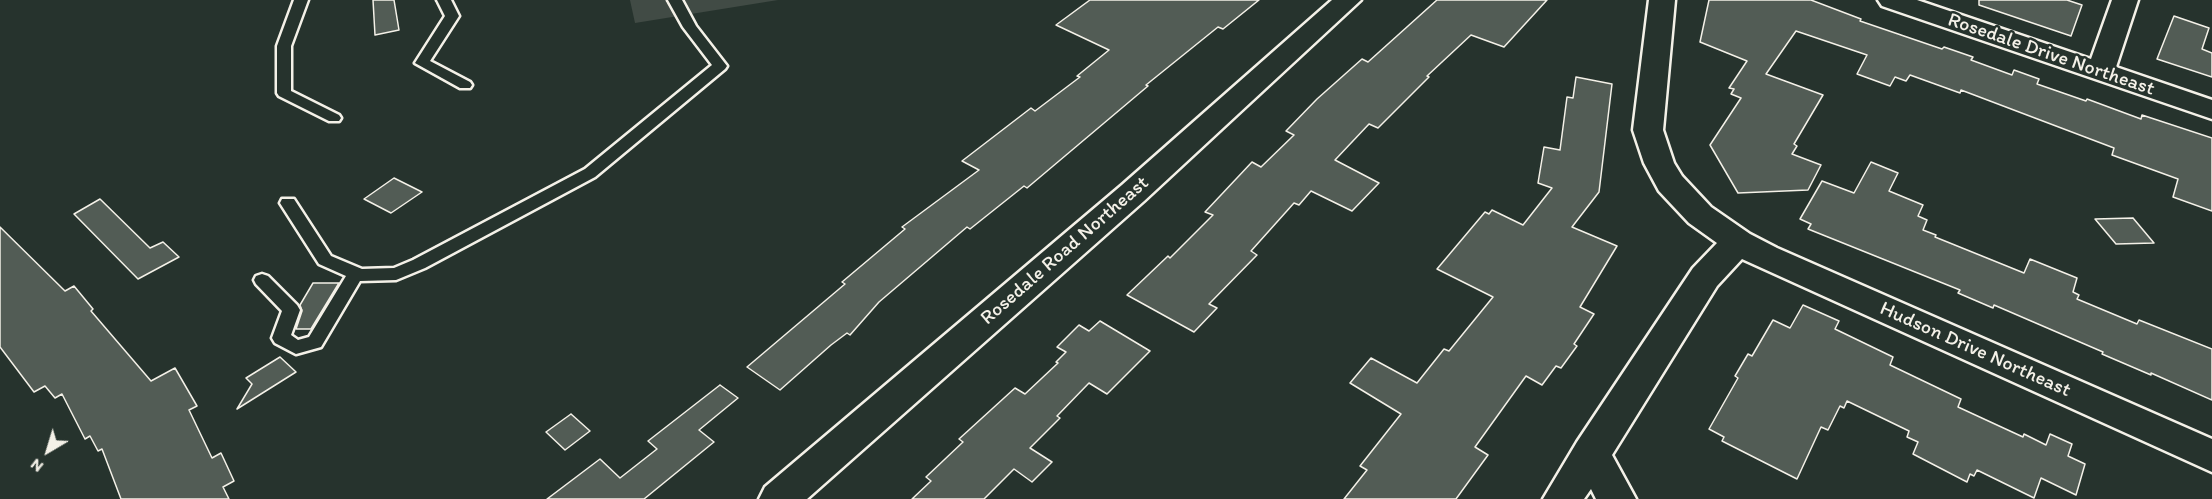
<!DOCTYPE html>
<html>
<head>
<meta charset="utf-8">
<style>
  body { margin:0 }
  #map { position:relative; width:2212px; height:499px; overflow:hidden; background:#26332d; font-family:Itim,sans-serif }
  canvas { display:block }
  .north { position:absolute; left:18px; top:421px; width:60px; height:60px; -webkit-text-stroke:4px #26332d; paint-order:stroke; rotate:218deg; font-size:16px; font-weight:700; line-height:24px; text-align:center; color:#f4f1e8 }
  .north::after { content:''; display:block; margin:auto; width:21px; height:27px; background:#f4f1e8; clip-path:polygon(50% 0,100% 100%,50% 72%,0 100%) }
</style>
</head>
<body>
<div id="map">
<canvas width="2212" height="499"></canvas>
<div class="north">N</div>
</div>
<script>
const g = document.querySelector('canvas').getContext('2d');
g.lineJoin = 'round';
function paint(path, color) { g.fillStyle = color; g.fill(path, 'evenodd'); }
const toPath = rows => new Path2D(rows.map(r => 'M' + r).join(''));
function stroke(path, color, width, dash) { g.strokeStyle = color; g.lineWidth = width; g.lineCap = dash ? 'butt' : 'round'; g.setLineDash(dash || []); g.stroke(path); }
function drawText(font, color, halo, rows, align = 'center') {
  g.font = font + ' Itim,sans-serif'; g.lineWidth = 5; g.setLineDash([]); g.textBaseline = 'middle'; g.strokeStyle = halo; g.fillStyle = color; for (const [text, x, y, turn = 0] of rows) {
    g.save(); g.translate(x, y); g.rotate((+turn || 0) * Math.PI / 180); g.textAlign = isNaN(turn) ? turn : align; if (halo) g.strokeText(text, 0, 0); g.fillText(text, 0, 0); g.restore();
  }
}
paint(toPath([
  [630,0,778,0,635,23]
]), '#414b45');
const building = toPath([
  [373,0,394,0,399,30,375,35,373,0],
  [1090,0,1259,0,1223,29,1218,27,1146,85,1148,86,1027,188,1024,186,970,229,967,227,879,302,850,335,847,333,831,345,780,390,747,367,845,284,842,282,905,229,902,227,979,170,962,161,1031,108,1035,111,1080,77,1077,76,1109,50,1056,25,1090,0],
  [1437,0,1547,0,1504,47,1471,35,1427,76,1429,77,1378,128,1369,124,1335,160,1379,183,1352,211,1311,191,1299,205,1294,203,1251,251,1257,255,1209,304,1217,308,1194,332,1127,295,1168,256,1170,258,1213,215,1205,212,1252,162,1261,167,1294,135,1286,131,1317,99,1362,59,1368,62,1437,0],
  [1709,0,1811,0,1861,19,1860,21,1942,49,1944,47,1973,57,1971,60,2012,75,2014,70,2039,79,2037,84,2086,101,2087,99,2141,119,2142,115,2212,138,2212,211,2173,197,2178,179,2112,155,2114,148,1961,90,1960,93,1910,75,1906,81,1895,77,1890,86,1857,74,1867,55,1796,31,1766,74,1823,95,1794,144,1797,146,1792,154,1821,165,1808,190,1738,193,1710,145,1741,98,1731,94,1734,89,1729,88,1747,61,1700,42,1709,0],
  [1979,0,2067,0,2082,5,2071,36,1979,5,1979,0],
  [2174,16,2209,28,2202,49,2212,53,2212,77,2157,59,2174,16],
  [1576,77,1612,84,1599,192,1572,227,1617,246,1580,307,1594,314,1574,344,1577,346,1561,368,1556,366,1542,385,1526,376,1475,447,1488,455,1456,499,1344,499,1367,470,1360,466,1401,414,1350,383,1371,358,1417,383,1444,349,1449,351,1493,297,1437,269,1485,212,1489,214,1492,210,1523,225,1552,188,1538,183,1544,147,1560,150,1567,97,1573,98,1576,77],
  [1871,162,1898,173,1889,191,1923,205,1918,216,1927,220,1923,230,1936,235,1935,237,2024,273,2030,259,2077,278,2073,292,2079,295,2077,299,2137,324,2139,320,2212,349,2212,400,2151,373,2151,375,2102,354,2103,352,1994,305,1993,308,1958,293,1960,290,1808,229,1811,224,1800,219,1822,181,1854,193,1871,162],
  [394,178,422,192,391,213,364,199,394,178],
  [100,199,150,248,163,242,179,257,138,279,74,214,100,199],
  [2133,218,2154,243,2116,244,2095,219,2133,218],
  [0,227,65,291,74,286,93,309,91,311,151,381,175,368,197,406,189,410,212,458,221,453,234,481,223,487,229,499,121,499,102,449,98,451,90,436,85,439,62,394,55,398,45,386,34,392,0,347,0,227],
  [313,283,339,283,311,329,296,329,302,311,300,305,313,283],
  [1803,305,1839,321,1835,329,1893,357,1890,365,1961,399,1958,407,2023,437,2024,434,2046,445,2050,434,2072,444,2068,456,2085,464,2076,495,2041,478,2034,498,1977,470,1974,476,1970,474,1967,482,1913,454,1918,442,1907,437,1909,431,1847,401,1844,408,1840,406,1828,430,1821,427,1797,479,1722,441,1724,437,1709,429,1738,378,1735,376,1748,354,1752,356,1773,320,1790,328,1803,305],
  [1100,321,1150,351,1107,394,1089,383,1057,416,1060,418,1030,448,1052,462,1032,482,1014,469,984,499,912,499,931,481,926,477,963,442,959,439,1015,388,1025,394,1058,363,1056,362,1066,352,1057,347,1079,325,1089,331,1100,321],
  [280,357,296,372,237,409,252,384,246,378,280,357],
  [720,385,738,398,699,430,714,442,644,499,547,499,600,459,620,478,657,449,648,441,720,385],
  [571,414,590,431,565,450,546,432,571,414]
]);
paint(building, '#525c55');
stroke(building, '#f4f1e8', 1.5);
const lane = toPath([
  [294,0,308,0,291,46,291,91,339,115,341,118,339,121,329,121,279,96,277,93,277,46,294,0],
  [437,0,451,0,459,16,430,61,470,82,472,85,470,88,460,88,415,63,445,16,437,0],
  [668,0,682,0,696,26,727,66,725,69,595,177,425,268,396,280,360,281,321,347,296,354,275,343,272,338,282,311,256,284,254,280,256,276,262,274,268,276,297,305,300,310,291,335,298,340,309,337,346,276,319,264,280,203,282,199,294,199,331,256,362,269,394,268,413,260,585,169,712,65,683,27,668,0]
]);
const street = toPath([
  [1332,0,1361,0,1144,201,807,499,759,499,765,487,1122,185,1332,0],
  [1649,0,1675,0,1663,130,1674,163,1682,176,1711,207,1750,234,1777,248,2212,439,2212,472,1742,259,1717,286,1612,455,1636,499,1596,499,1591,489,1584,499,1543,499,1577,442,1693,268,1717,243,1689,223,1659,191,1644,163,1633,130,1649,0],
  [1878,0,1917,0,2091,59,2112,0,2138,0,2116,67,2212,100,2212,119,1882,6,1878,0]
]);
stroke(lane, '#f4f1e8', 5);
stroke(street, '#f4f1e8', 5);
paint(lane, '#26332d');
paint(street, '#26332d');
drawText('20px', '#f4f1e8', '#26332d', [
  ["Rosedale Drive Northeast",2051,55,19],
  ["Rosedale Road Northeast",1065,251,-41],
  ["Hudson Drive Northeast",1975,350,24]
]);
</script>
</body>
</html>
